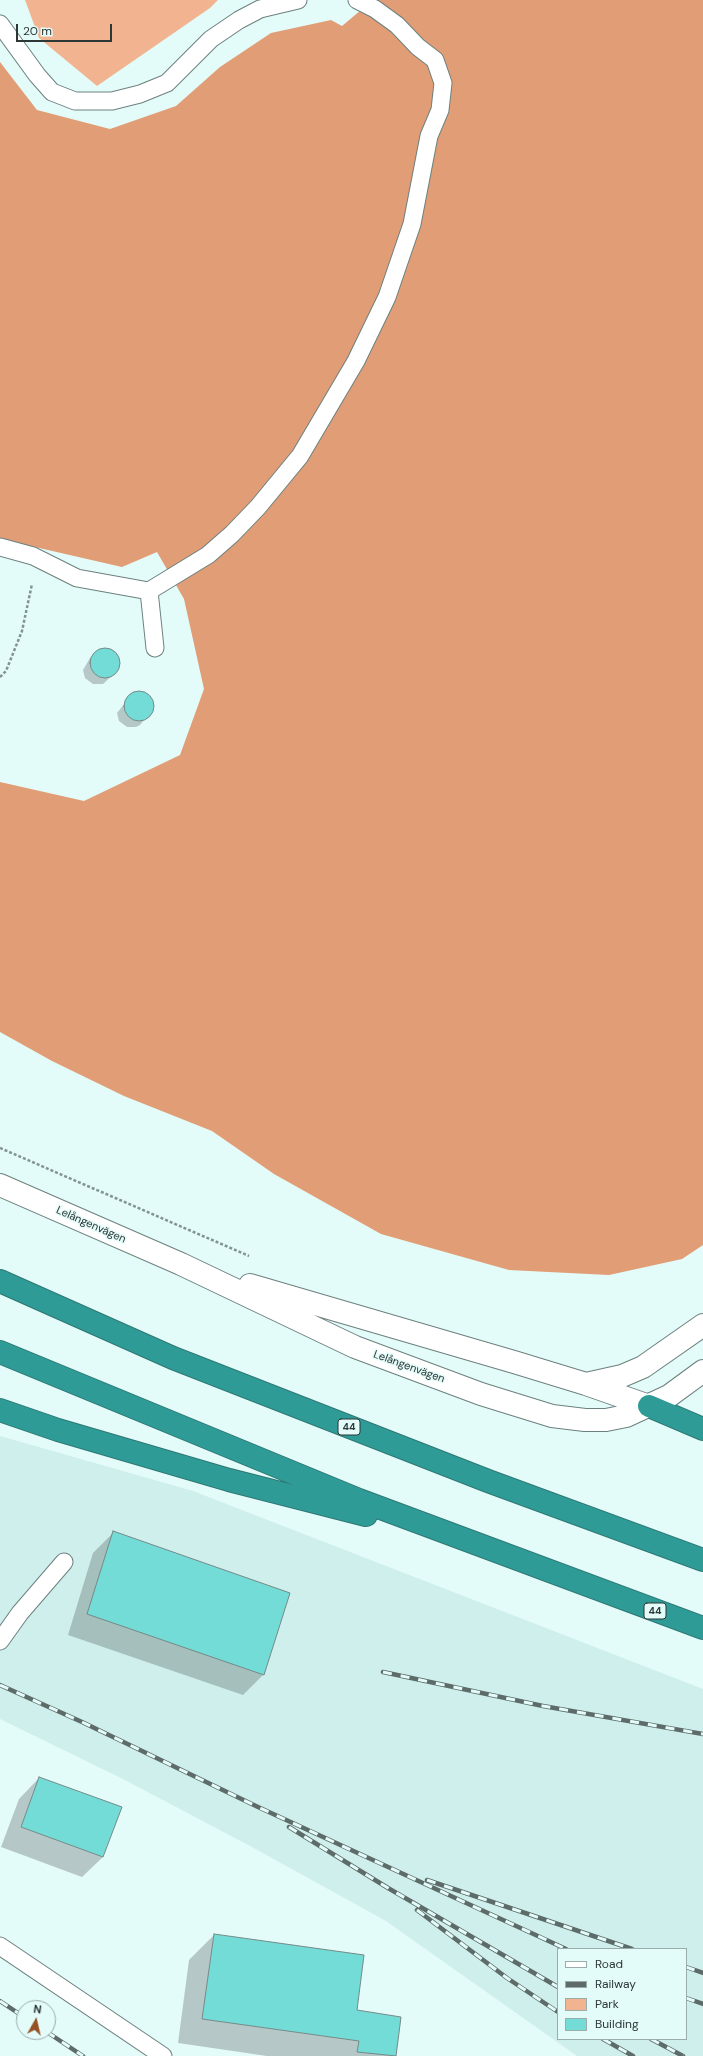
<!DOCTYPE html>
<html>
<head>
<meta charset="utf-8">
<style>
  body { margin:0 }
  #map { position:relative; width:703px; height:2056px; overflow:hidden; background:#e3fbf9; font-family:"DM Sans",sans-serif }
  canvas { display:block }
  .legend { position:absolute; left:557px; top:1948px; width:130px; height:92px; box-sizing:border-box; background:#e3fbf9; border:1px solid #9aadab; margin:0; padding:5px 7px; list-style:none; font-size:12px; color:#2d3736 }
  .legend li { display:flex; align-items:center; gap:8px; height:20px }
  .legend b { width:20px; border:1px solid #9aadab }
  .north { position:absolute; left:16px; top:2000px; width:40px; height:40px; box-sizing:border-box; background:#e3fbf9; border:1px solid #9aadab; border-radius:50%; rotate:8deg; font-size:11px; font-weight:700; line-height:16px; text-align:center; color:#2d3736 }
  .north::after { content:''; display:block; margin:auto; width:14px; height:18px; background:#965224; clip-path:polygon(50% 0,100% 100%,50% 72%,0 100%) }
  .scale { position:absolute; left:16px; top:24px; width:96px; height:18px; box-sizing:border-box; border:2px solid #2d3736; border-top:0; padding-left:5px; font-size:12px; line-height:14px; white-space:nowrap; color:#2d3736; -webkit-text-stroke:3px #e3fbf9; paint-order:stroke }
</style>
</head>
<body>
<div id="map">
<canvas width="703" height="2056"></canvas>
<ul class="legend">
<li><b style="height:5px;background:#fff"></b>Road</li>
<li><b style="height:5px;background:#5d6b69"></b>Railway</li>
<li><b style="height:11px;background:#f2b490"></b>Park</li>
<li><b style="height:11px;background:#73dcd6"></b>Building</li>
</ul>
<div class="north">N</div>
<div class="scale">20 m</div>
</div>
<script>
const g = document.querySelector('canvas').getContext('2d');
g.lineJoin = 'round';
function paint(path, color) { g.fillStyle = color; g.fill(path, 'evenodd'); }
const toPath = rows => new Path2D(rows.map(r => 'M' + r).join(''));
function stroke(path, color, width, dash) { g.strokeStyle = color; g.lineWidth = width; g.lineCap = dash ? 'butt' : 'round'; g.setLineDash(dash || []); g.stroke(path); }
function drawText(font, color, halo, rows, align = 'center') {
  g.font = font + ' "DM Sans",sans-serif'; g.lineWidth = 3; g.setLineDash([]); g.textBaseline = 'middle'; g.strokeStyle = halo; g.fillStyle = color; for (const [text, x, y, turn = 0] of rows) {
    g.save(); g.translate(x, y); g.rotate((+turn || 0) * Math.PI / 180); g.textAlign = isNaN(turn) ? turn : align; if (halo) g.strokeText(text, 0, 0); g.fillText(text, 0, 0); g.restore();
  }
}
paint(toPath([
  [0,1436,193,1491,703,1689,703,2056,577,2056,386,1921,252,1847,123,1779,0,1719],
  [558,1949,686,1949,686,2039,558,2039]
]), '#cfefec');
paint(toPath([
  [25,0,218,0,210,8,97,86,39,38]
]), '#f2b490');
paint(toPath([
  [373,0,703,0,703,1245,682,1259,609,1275,509,1270,381,1234,274,1174,212,1131,124,1096,52,1061,0,1032,0,782,84,801,180,755,204,689,184,599,157,552,122,567,0,539,0,62,37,110,110,129,176,106,220,67,271,33,331,20,342,26]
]), '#e19d75');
paint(toPath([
  [102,649,111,650,118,656,119,661,118,670,103,684,93,684,85,678,83,670,90,658],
  [145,693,152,699,153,709,140,725,136,727,127,727,119,721,117,713,132,694],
  [113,1533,263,1675,243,1695,68,1635,93,1553],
  [39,1778,103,1857,82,1877,1,1847,19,1799],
  [214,1935,356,2011,400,2017,395,2056,267,2056,178,2043,189,1960]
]), '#0003');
const building = toPath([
  '90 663a15 15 0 1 1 30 0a15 15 0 1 1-30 0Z',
  '124 706a15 15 0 1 1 30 0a15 15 0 1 1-30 0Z',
  [113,1531,290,1593,264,1675,87,1614,113,1531],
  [39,1777,122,1807,103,1857,21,1827,39,1777],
  [214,1934,364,1955,357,2010,401,2017,396,2056,357,2052,359,2041,202,2019,214,1934]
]);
paint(building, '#73dcd6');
stroke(building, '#758a88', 1);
const service = toPath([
  [0,24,37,75,52,92,75,101,112,101,140,94,167,83,211,39,239,20,260,9,298,0],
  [0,547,33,556,77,578,149,591],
  [155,648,149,591,208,555,232,534,258,507,300,456,356,361,387,297,412,224,429,136,440,110,443,83,435,60,418,47,397,25,375,9,357,0],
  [0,1641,20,1613,64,1562],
  [0,1946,163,2056]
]);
const tertiary = toPath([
  [0,1185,181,1264,355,1347,481,1394,552,1416,585,1420,606,1420,626,1416,669,1396,703,1371],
  [250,1285,514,1362,586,1384,649,1406],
  [586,1384,622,1376,643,1367,703,1325]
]);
const motorway = toPath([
  [0,1281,173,1358,488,1481,703,1560],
  [0,1352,359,1500,703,1628],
  [649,1406,703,1429],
  [0,1410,58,1430,229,1480,366,1515]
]);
stroke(service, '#6c817f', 19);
stroke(tertiary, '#6c817f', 24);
stroke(motorway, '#2e7874', 24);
stroke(toPath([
  [0,677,6,671,22,631,32,584],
  [0,1148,249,1256]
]), '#839392', 2.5, [3, 2]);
stroke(service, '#fff', 17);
stroke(tertiary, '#fff', 22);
stroke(motorway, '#2f9b96', 22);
const rail = toPath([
  [383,1672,543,1706,703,1734],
  [0,1685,82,1722,258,1807,566,1949],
  [289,1827,388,1888,558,1987],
  [427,1880,632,1949],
  [417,1910,507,1978,558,2012],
  [686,1967,703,1973],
  [686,1998,703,2004],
  [0,2001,24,2017],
  [47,2032,83,2056],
  [603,2039,633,2056],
  [651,2039,683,2056]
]);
stroke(rail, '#5d6b69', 4.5);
stroke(rail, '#e3fbf9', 3, [9]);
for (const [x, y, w] of [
  [349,1427,22],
  [655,1611,22]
]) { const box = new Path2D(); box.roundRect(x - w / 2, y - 8, w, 16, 3); g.fillStyle = '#e3fbf9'; g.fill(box); stroke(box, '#2d3736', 1); }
drawText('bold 10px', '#2d3736', null, [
  ["44",349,1427],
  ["44",655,1611]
]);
drawText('11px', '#2d3736', '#e3fbf9', [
  ["Lelångenvägen",91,1225,24],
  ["Lelångenvägen",409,1367,20]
]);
</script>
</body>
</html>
